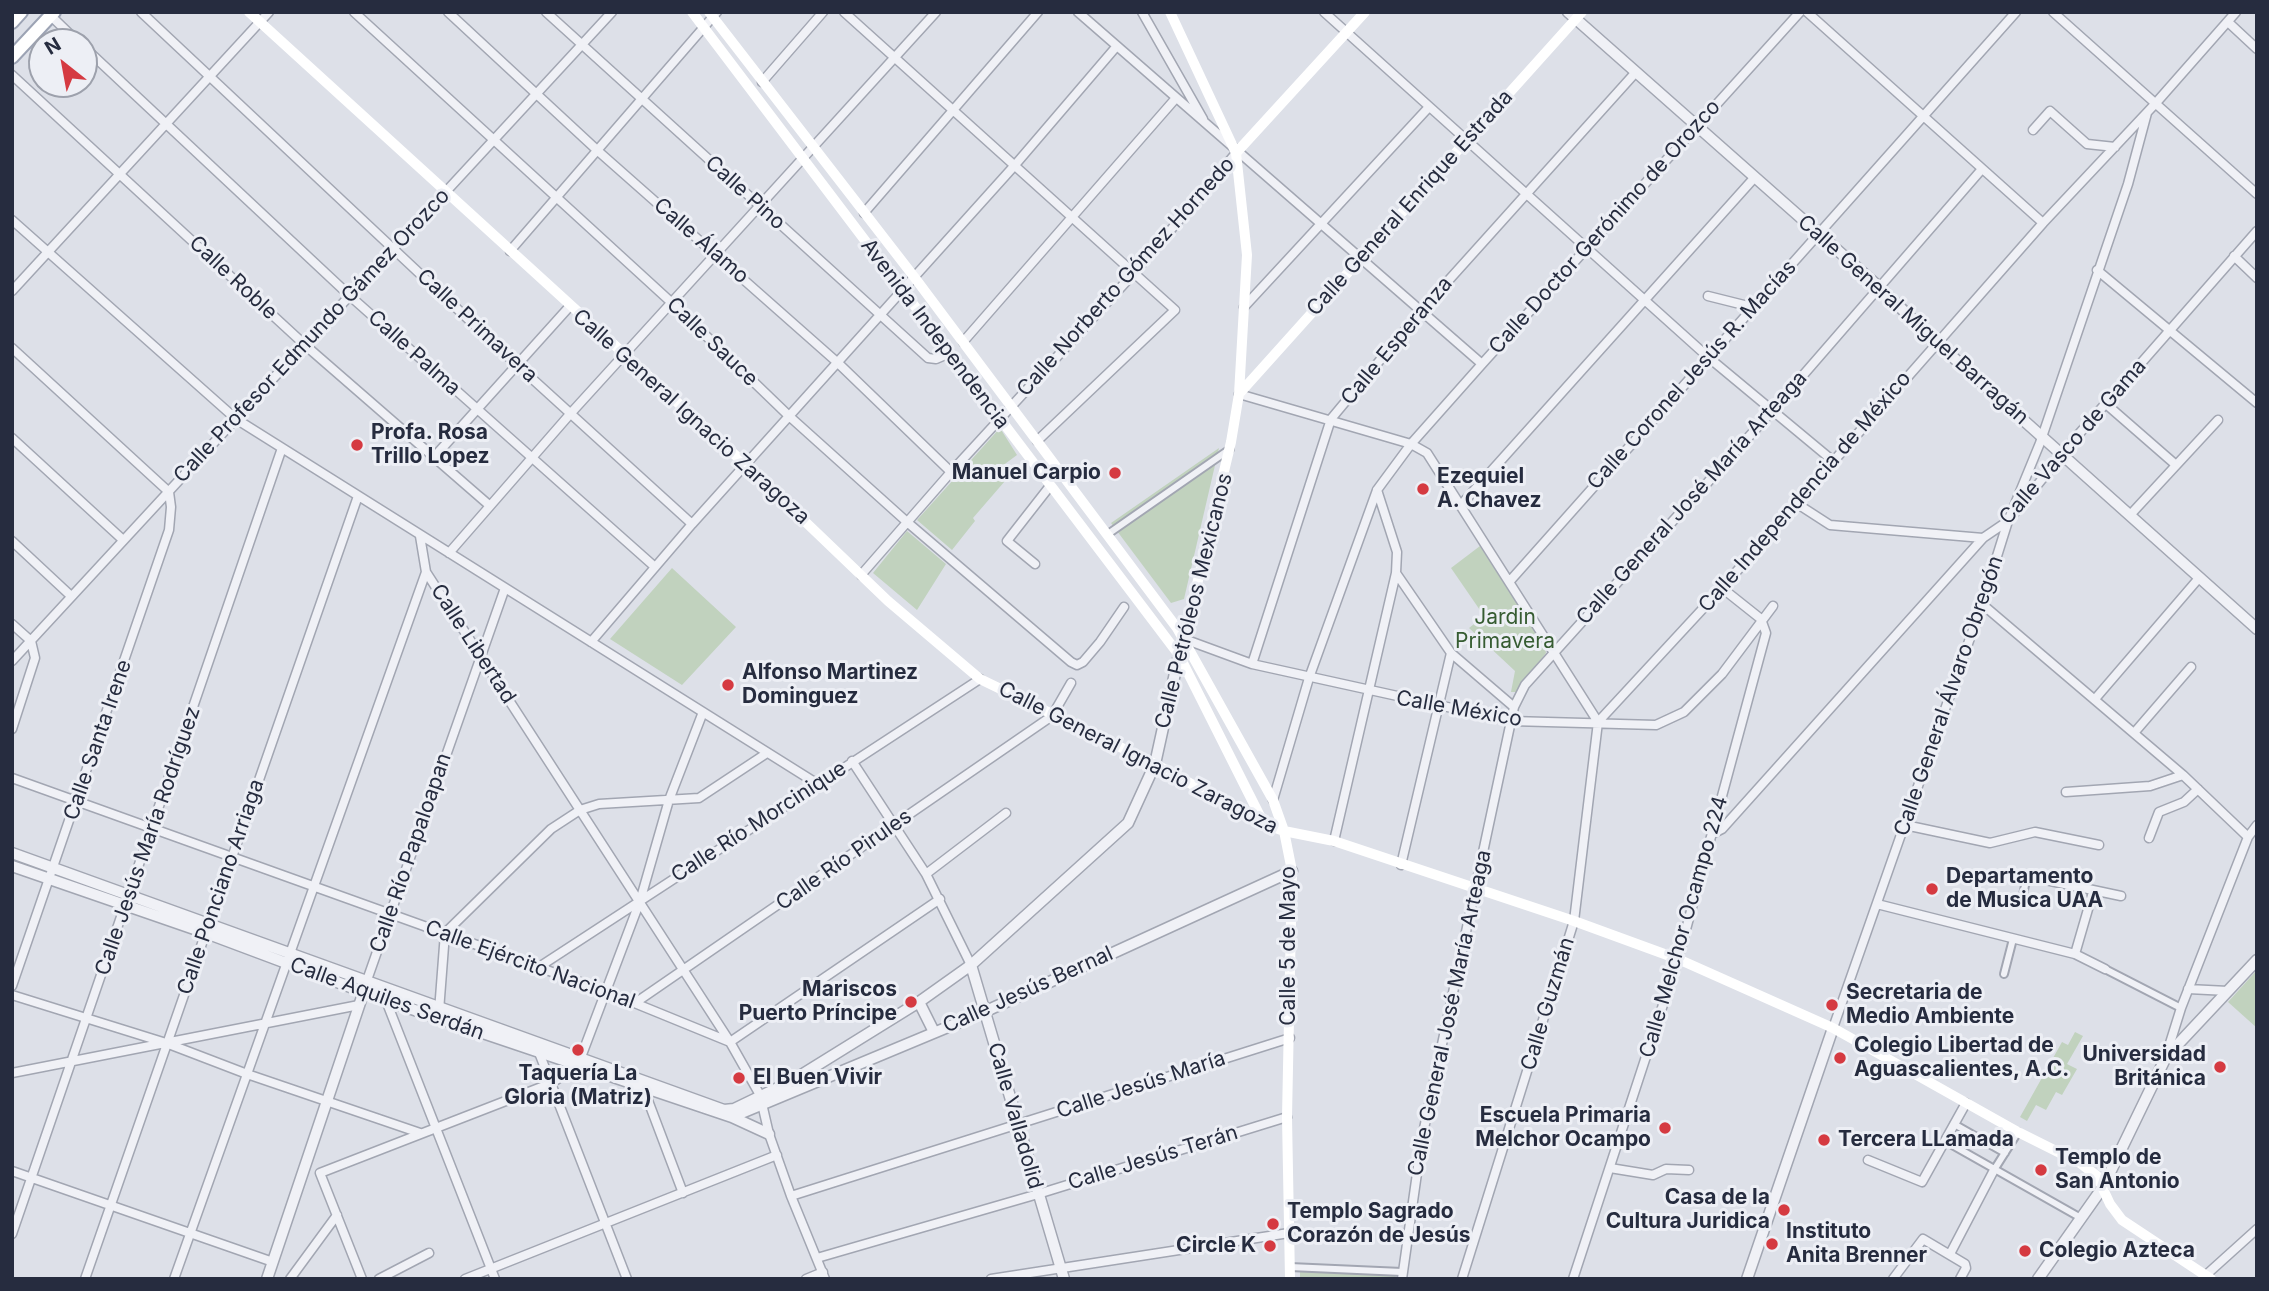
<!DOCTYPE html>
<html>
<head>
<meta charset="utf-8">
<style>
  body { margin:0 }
  #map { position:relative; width:2269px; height:1291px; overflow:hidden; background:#dde0e8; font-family:Inter,sans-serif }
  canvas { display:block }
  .frame { position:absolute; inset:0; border:14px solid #262c3f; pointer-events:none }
  .north { position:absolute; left:28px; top:28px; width:70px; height:70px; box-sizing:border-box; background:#edeff5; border:2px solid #9da1ac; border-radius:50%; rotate:329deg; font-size:19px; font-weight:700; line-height:28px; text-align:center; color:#262c3f }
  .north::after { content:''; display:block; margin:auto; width:24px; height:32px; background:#d53a41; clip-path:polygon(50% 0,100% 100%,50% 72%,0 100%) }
</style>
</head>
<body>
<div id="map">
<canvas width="2269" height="1291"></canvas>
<div class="frame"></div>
<div class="north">N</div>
</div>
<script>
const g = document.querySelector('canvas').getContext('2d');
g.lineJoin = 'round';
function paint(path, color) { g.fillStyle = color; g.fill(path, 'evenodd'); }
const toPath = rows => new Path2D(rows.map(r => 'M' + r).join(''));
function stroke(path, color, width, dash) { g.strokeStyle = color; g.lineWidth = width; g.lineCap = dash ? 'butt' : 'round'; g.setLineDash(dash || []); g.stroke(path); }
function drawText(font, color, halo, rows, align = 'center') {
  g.font = font + ' Inter,sans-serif'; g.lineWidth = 6; g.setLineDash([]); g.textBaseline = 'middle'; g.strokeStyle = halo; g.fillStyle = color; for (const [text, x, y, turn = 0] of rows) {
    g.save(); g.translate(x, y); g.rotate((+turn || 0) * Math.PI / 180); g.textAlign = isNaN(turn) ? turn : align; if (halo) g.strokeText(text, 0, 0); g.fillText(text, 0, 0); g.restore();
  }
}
paint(toPath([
  [1000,428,1017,455,994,472,1005,481,973,518,975,521,952,550,917,520],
  [1219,448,1184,599,1171,603,1111,523],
  [907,531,946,564,917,610,873,573],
  [1480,546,1545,647,1546,653,1516,692,1511,692,1515,671,1469,628,1484,616,1451,568],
  [672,568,736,627,682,685,610,639],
  [2257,970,2257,1028,2228,1002],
  [2075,1032,2083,1036,2067,1064,2077,1069,2062,1095,2056,1092,2046,1110,2036,1105,2027,1121,2020,1117,2062,1042,2068,1045],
  [1300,1271,1396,1274,1395,1279,1300,1279]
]), '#c1d2be');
const pedestrian = toPath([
  [1108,534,1230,449],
  [2012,876,2027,876,2023,895],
  [2105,969,2181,1008],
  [2004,974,2013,939],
  [1954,1124,2005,1153],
  [1945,1141,2081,1218],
  [1994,1170,2018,1132],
  [1290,1267,1402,1272]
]);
const minor = toPath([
  [141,12,516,364,692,524],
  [354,12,672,303,789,416,907,522,1071,662,1077,665,1083,662,1100,642,1124,607],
  [448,12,598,151,838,363,951,472],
  [546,12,928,358,936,359,950,353],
  [844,12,1175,310,1037,441],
  [1078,12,1482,364],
  [1142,12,1203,119],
  [1324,12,1708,357,1832,460],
  [1807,12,2043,223],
  [2053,12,2257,194],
  [51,16,78,42],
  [2228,22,2257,49],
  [84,47,350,296,655,567],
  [12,75,305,345,489,505],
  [762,82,823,12],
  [2033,130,2050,111,2087,144,2115,147],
  [864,213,1038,12],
  [12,220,236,419,816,783],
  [510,251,717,12],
  [2234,256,2257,278],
  [2097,270,2257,403],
  [12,291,269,12],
  [1708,296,1752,307],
  [1244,307,1429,107],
  [963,342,1176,98],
  [12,348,169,492,171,507,169,530,12,986],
  [1239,394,1411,444,1427,453,1598,722],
  [2106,404,2176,465],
  [12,438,122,539],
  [435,456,570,306],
  [1377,490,1397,552,1396,573,1451,653,1514,707],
  [1796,503,1830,525,1983,538],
  [1460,506,1755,177],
  [2131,514,2218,420],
  [420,536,426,572,730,1042,760,1095,769,1134,791,1196,825,1279],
  [12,541,71,596],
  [449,553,571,413,936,12],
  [1035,564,1007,541,1050,486],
  [861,575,951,472,1135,272,1236,153],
  [1509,582,2016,12],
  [1982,604,2183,775,2248,837],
  [12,624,31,641,35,658,12,729],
  [1184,639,1252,664,1511,721,1656,725,1684,712,1722,674,1773,606],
  [591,642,692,524,1015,165,1116,47],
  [12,661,612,12],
  [1252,664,1331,419,1421,311,1636,72],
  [2095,699,2199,578],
  [1598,722,1722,588,2043,223,2155,104,2236,12],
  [2134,733,2191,667],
  [852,761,926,874,971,965],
  [12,778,605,991,730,1042,940,899],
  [2066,792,2150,786,2183,775],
  [1273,800,1309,678,1377,490,1411,444,1482,364,1800,12],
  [1905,825,1990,843,2035,832,2099,845],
  [1714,833,1722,829,1983,538,2008,521,2078,435,2257,231],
  [2149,838,2159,812,2184,802,2198,789],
  [1334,841,1396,573],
  [1401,865,1451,653],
  [926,874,1006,813],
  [2027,876,2121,896],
  [1877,904,2075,954,2105,969],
  [2075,954,2093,892],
  [539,967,980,679],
  [366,983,505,588],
  [2188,989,2228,991],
  [12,995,166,1043,247,1074,420,1133],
  [385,998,495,1279],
  [635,1003,1052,716,1071,683],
  [439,1011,445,933,551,829,580,810,599,804,699,798,767,753],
  [1833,1028,1982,604,2008,521,2040,443,2128,184,2147,113],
  [538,1050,627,1279],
  [2166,1056,2181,1008,2248,837,2257,825],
  [12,1073,359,1005],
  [646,1085,644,1090,683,1193],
  [1868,1160,1922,1182,1966,1103],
  [1610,1168,1653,1175,1666,1169,1689,1170],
  [12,1171,273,1262],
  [320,1173,552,1083,578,1065,640,901,669,800,703,712],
  [320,1173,362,1279],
  [791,1196,1290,1038],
  [12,1234,282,448],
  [1950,1254,1994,1170],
  [817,1258,1038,1194,1287,1117],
  [2206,1275,2257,1229],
  [85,1279,358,496],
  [174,1279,426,572],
  [290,1279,337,1215],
  [379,1279,429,1253],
  [465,1279,777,1155],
  [806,1279,823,1272],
  [991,1279,1289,1233],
  [1402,1279,1422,1138,1514,707,1525,685,1772,411,1982,169],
  [1462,1279,1574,921,1598,722],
  [1573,1279,1678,959,1766,633,1761,619,1722,588],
  [1893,1279,1923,1239,1965,1264,1966,1268,1960,1279]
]);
const tertiary = toPath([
  [1568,12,1878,286,1936,342,2257,629],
  [12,853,724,1110,734,1109,790,1082,919,1002,971,965,1128,823,1155,764,1179,655],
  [12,866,206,933,385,1000,732,1117,984,1012,1292,871],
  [971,965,1064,1279],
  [919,1002,934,1032],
  [732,1117,769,1134],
  [267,1279,365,988],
  [1747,1279,1833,1028],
  [2038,1279,2103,1187,2166,1057,2257,960]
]);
const primary = toPath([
  [12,22,21,12],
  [12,57,54,12]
]);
stroke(pedestrian, '#a2a6b2', 10);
stroke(minor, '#a2a6b2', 11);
stroke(tertiary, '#a2a6b2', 13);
stroke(primary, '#9ca3b4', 16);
stroke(pedestrian, '#f0f1f6', 6);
stroke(minor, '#f0f1f6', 8);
stroke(tertiary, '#f0f1f6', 10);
stroke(toPath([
  [249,12,745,464,888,601,980,679,1155,764,1264,824,1284,831,1334,841,1574,921,1678,959,1833,1028,2018,1132,2080,1163,2097,1176,2110,1204,2122,1220,2211,1279],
  [692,12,1179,655,1264,824],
  [709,12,915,278,1177,628,1273,800,1284,831,1292,871,1287,1117,1290,1279],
  [1170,12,1236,153,1247,255,1239,394,1231,442,1183,643],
  [1236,153,1365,12],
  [1239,394,1582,12]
]), '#fff', 10);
stroke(primary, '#fff', 12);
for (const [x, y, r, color] of [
  [357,445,7,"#d53a41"],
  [1115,473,7,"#d53a41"],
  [1423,489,7,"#d53a41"],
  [728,685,7,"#d53a41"],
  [1932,889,7,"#d53a41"],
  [911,1002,7,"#d53a41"],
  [1832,1005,7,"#d53a41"],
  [578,1050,7,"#d53a41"],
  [1840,1058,7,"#d53a41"],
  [2220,1067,7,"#d53a41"],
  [739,1078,7,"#d53a41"],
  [1665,1128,7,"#d53a41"],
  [1824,1140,7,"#d53a41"],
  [2041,1170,7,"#d53a41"],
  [1784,1210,7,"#d53a41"],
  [1273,1224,7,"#d53a41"],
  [1772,1244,7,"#d53a41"],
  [1270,1246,7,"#d53a41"],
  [2025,1251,7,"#d53a41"]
]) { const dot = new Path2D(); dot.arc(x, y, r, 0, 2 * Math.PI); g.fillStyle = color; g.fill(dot); stroke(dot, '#edeff5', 2.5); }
drawText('21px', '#262c3f', '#edeff5', [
  ["Calle Pino",745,193,42],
  ["Calle General Enrique Estrada",1410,203,-48],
  ["Calle Doctor Gerónimo de Orozco",1605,227,-48],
  ["Calle Álamo",701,241,41],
  ["Calle Norberto Gómez Hornedo",1126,277,-48],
  ["Calle Roble",233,278,43],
  ["Calle General Miguel Barragán",1913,320,42],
  ["Calle Primavera",477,326,43],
  ["Avenida Independencia",935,334,53],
  ["Calle Profesor Edmundo Gámez Orozco",312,336,-47],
  ["Calle Esperanza",1397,341,-50],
  ["Calle Sauce",712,342,44],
  ["Calle Palma",414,353,42],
  ["Calle Coronel Jesús R. Macías",1692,375,-48],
  ["Calle General Ignacio Zaragoza",691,417,42],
  ["Calle Vasco de Gama",2073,442,-49],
  ["Calle Independencia de México",1805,492,-49],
  ["Calle General José María Arteaga",1692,498,-48],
  ["Calle Petróleos Mexicanos",1194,601,-76],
  ["Calle Libertad",473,644,57],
  ["Calle General Álvaro Obregón",1949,696,-71],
  ["Calle México",1459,709,10],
  ["Calle Santa Irene",98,740,-71],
  ["Calle General Ignacio Zaragoza",1138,758,27],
  ["Calle Río Morcinique",759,822,-33],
  ["Calle Jesús María Rodríguez",148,841,-71],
  ["Calle Río Papaloapan",411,853,-71],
  ["Calle Río Pirules",844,860,-35],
  ["Calle Ponciano Arriaga",221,887,-71],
  ["Calle Melchor Ocampo 224",1684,927,-74],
  ["Calle 5 de Mayo",1289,946,-90],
  ["Calle Ejército Nacional",530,965,20],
  ["Calle Jesús Bernal",1028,990,-24],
  ["Calle Aquiles Serdán",387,999,20],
  ["Calle Guzmán",1548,1004,-73],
  ["Calle General José María Arteaga",1450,1013,-78],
  ["Calle Jesús María",1141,1085,-18],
  ["Calle Valladolid",1015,1116,74],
  ["Calle Jesús Terán",1153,1158,-17]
]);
drawText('bold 21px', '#262c3f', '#edeff5', [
  ["Profa. Rosa",371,433],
  ["Trillo Lopez",371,457],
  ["Manuel Carpio",1101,473,"right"],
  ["Ezequiel",1437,477],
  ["A. Chavez",1437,501],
  ["Alfonso Martinez",742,673],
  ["Dominguez",742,697],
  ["Departamento",1946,877],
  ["de Musica UAA",1946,901],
  ["Mariscos",897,990,"right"],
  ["Puerto Príncipe",897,1014,"right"],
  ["Secretaria de",1846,993],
  ["Medio Ambiente",1846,1017],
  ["Colegio Libertad de",1854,1046],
  ["Aguascalientes, A.C.",1854,1070],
  ["Universidad",2206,1055,"right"],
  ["Británica",2206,1079,"right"],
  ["Taquería La",578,1074,"center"],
  ["Gloria (Matriz)",578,1098,"center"],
  ["El Buen Vivir",753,1078],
  ["Escuela Primaria",1651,1116,"right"],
  ["Melchor Ocampo",1651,1140,"right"],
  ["Tercera LLamada",1838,1140],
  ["Templo de",2055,1158],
  ["San Antonio",2055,1182],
  ["Casa de la",1770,1198,"right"],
  ["Cultura Juridica",1770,1222,"right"],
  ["Templo Sagrado",1287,1212],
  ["Corazón de Jesús",1287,1236],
  ["Instituto",1786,1232],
  ["Anita Brenner",1786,1256],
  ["Circle K",1256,1246,"right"],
  ["Colegio Azteca",2039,1251]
], 'left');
drawText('21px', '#365c32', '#edeff5', [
  ["Jardin",1505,618],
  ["Primavera",1505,642]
]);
</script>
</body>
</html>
